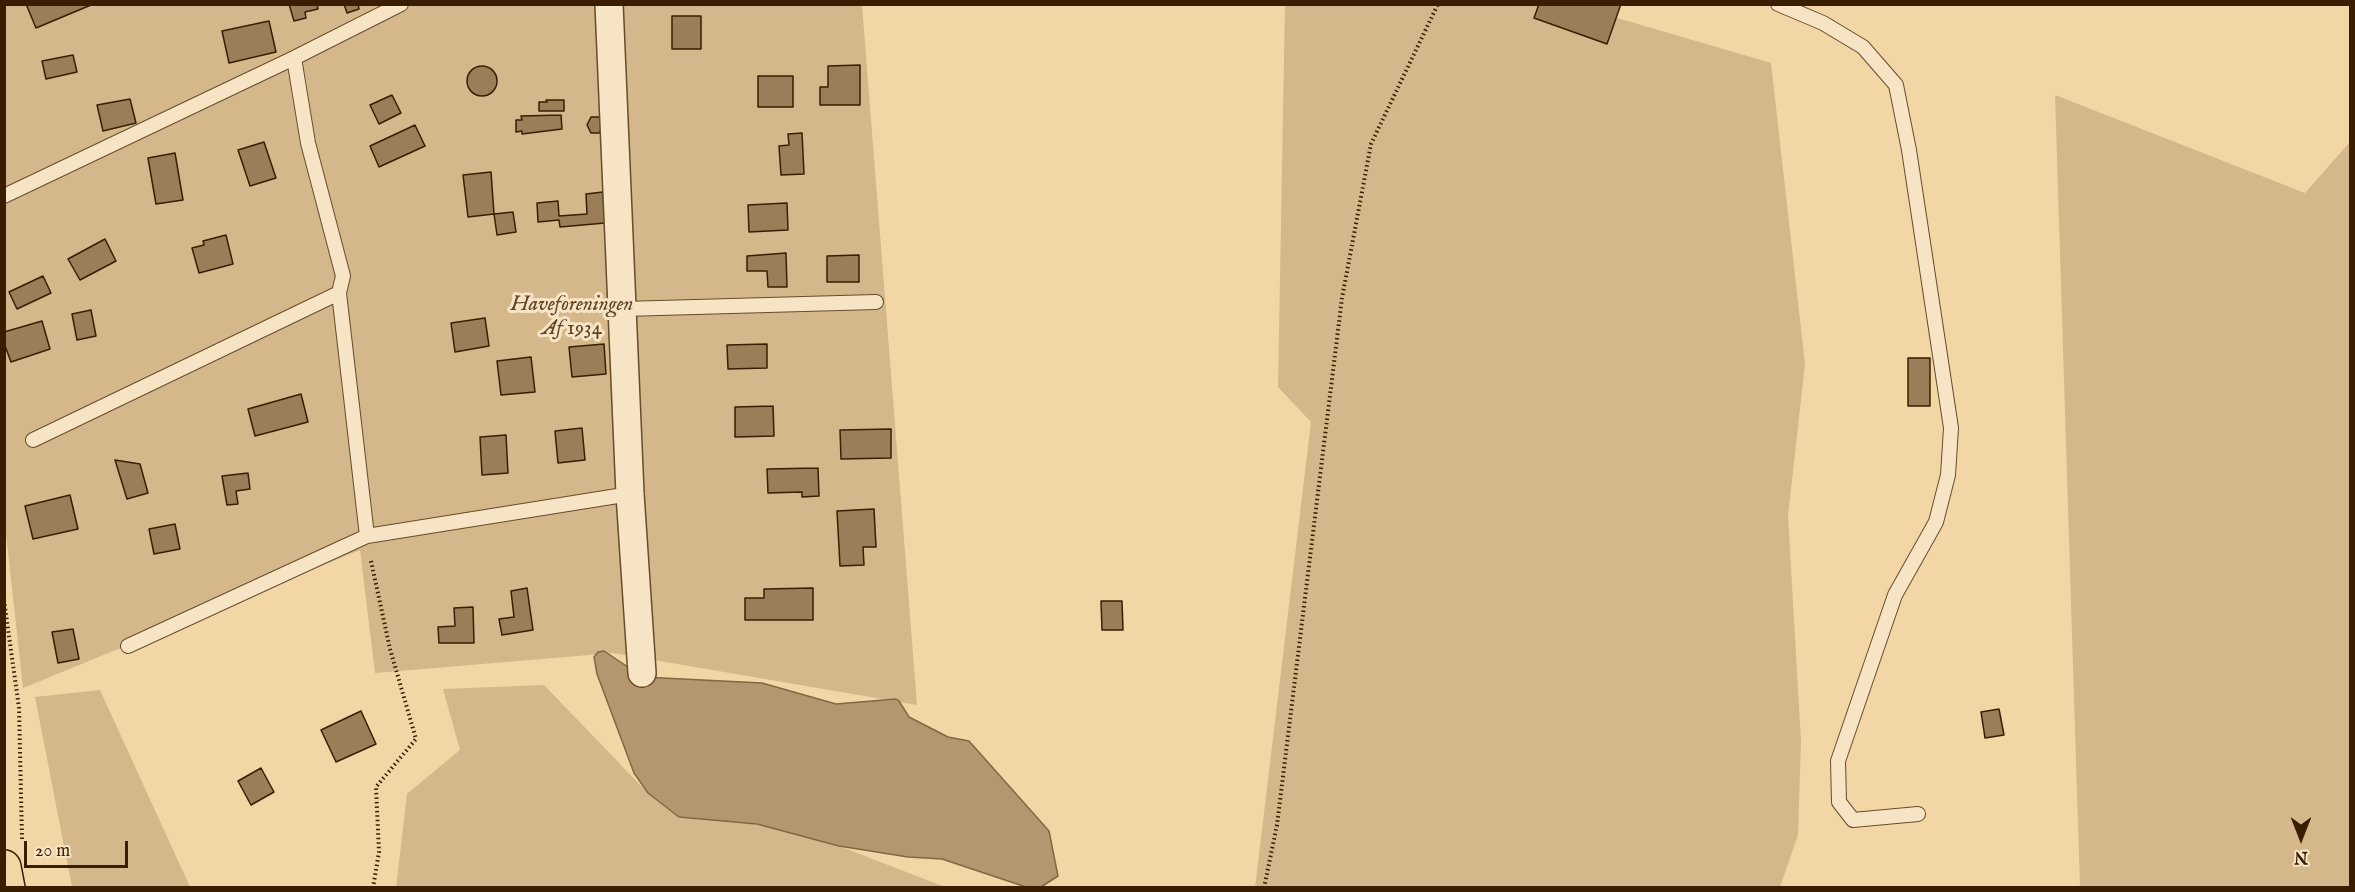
<!DOCTYPE html>
<html>
<head>
<meta charset="utf-8">
<style>
  body { margin:0 }
  #map { position:relative; width:2355px; height:892px; overflow:hidden; background:#f3d6a6; font-family:"IM FELL English",serif }
  canvas { display:block }
  .frame { position:absolute; inset:0; border:6px solid #3a1e02; pointer-events:none }
  .north { position:absolute; left:2271px; top:808px; width:60px; height:60px; -webkit-text-stroke:4px #f7e4c5; paint-order:stroke; rotate:180deg; font-size:16px; font-weight:700; line-height:24px; text-align:center; color:#3a1e02 }
  .north::after { content:''; display:block; margin:auto; width:21px; height:27px; background:#3a1e02; clip-path:polygon(50% 0,100% 100%,50% 72%,0 100%) }
  .scale { position:absolute; left:24px; top:841px; width:104px; height:27px; box-sizing:border-box; border:3px solid #3a1e02; border-top:0; padding-left:8px; font-size:18px; line-height:21px; white-space:nowrap; color:#3a1e02; -webkit-text-stroke:4px #f7e4c5; paint-order:stroke }
</style>
</head>
<body>
<div id="map">
<canvas width="2355" height="892"></canvas>
<div class="frame"></div>
<div class="north">N</div>
<div class="scale">20 m</div>
</div>
<script>
const g = document.querySelector('canvas').getContext('2d');
g.lineJoin = 'round';
function paint(path, color) { g.fillStyle = color; g.fill(path, 'evenodd'); }
const toPath = rows => new Path2D(rows.map(r => 'M' + r).join(''));
function stroke(path, color, width, dash) { g.strokeStyle = color; g.lineWidth = width; g.lineCap = dash ? 'butt' : 'round'; g.setLineDash(dash || []); g.stroke(path); }
function drawText(font, color, halo, rows, align = 'center') {
  g.font = font + ' "IM FELL English",serif'; g.lineWidth = 6; g.setLineDash([]); g.textBaseline = 'middle'; g.strokeStyle = halo; g.fillStyle = color; for (const [text, x, y, turn = 0] of rows) {
    g.save(); g.translate(x, y); g.rotate((+turn || 0) * Math.PI / 180); g.textAlign = isNaN(turn) ? turn : align; if (halo) g.strokeText(text, 0, 0); g.fillText(text, 0, 0); g.restore();
  }
}
paint(toPath([
  [4,5,862,5,917,705,613,653,375,673,360,550,23,688,4,516],
  [1285,5,1573,5,1771,63,1805,364,1788,516,1801,741,1798,835,1780,887,1255,888,1311,422,1278,387],
  [2055,95,2305,193,2350,142,2350,887,2080,887],
  [544,685,648,793,679,817,757,824,839,846,945,887,396,888,407,794,460,750,443,689],
  [100,690,190,887,72,887,35,697]
]), '#d4b78a');
const water = toPath([
  [604,651,643,677,762,683,836,704,896,699,899,701,909,717,948,737,969,741,1049,831,1058,876,1041,887,1026,887,942,859,908,857,839,846,757,824,679,817,648,793,634,773,597,674,594,657,598,652,604,651]
]);
paint(water, '#b4976e');
stroke(water, '#836743', 1.5);
const building = toPath([
  [26,4,91,4,91,5,36,28,26,4],
  [289,4,317,4,318,9,305,12,306,18,294,21,289,4],
  [344,4,358,4,359,9,347,13,344,4],
  [1539,4,1621,4,1607,44,1534,18,1539,4],
  [672,16,701,16,701,49,672,49,672,16],
  [269,21,276,52,229,63,222,31,269,21],
  [73,55,77,72,46,79,42,61,73,55],
  [860,65,860,105,820,105,820,87,828,87,828,66,860,65],
  '467 81a15 15 0 1 1 30 0a15 15 0 1 1-30 0Z',
  [758,76,793,76,793,107,758,107,758,76],
  [392,95,401,113,379,124,370,105,392,95],
  [130,99,136,123,103,131,97,105,130,99],
  [546,100,564,100,564,111,539,111,539,102,547,102,546,100],
  [561,115,562,129,522,134,522,131,516,132,516,120,522,120,521,116,561,115],
  [591,117,600,117,604,125,599,133,591,133,587,125,591,117],
  [415,125,425,146,379,167,370,146,415,125],
  [802,133,804,174,781,175,779,146,789,145,788,134,802,133],
  [264,142,276,178,250,186,238,150,264,142],
  [175,153,183,200,156,204,148,158,175,153],
  [491,172,494,214,468,217,463,175,491,172],
  [603,192,605,223,560,227,559,220,538,222,537,203,558,201,559,216,587,214,586,194,603,192],
  [787,203,788,230,749,232,748,205,787,203],
  [513,212,516,232,497,235,494,214,513,212],
  [226,235,233,264,199,273,192,248,204,245,203,241,226,235],
  [105,239,116,261,80,280,68,259,105,239],
  [786,253,787,287,768,287,767,271,747,271,747,256,786,253],
  [859,255,859,282,827,282,827,256,859,255],
  [43,276,51,293,17,309,9,292,43,276],
  [91,310,96,336,77,340,72,314,91,310],
  [485,318,489,346,455,352,451,323,485,318],
  [42,321,50,349,11,362,4,343,4,332,42,321],
  [604,344,606,374,572,377,569,347,604,344],
  [767,344,767,368,728,369,727,345,767,344],
  [531,357,535,392,501,395,497,361,531,357],
  [1908,358,1930,358,1930,406,1908,406,1908,358],
  [301,394,308,422,255,436,248,409,301,394],
  [773,406,774,436,735,437,735,407,773,406],
  [582,428,585,460,558,463,555,431,582,428],
  [891,429,891,458,841,459,840,430,891,429],
  [506,435,508,473,482,475,480,437,506,435],
  [115,460,140,464,148,493,127,499,115,460],
  [818,468,819,496,802,497,802,492,768,493,767,469,818,468],
  [248,473,250,489,236,491,238,504,227,505,222,476,248,473],
  [70,495,78,529,33,539,25,506,70,495],
  [874,509,876,547,863,547,864,565,840,566,837,511,874,509],
  [175,524,180,549,154,554,149,529,175,524],
  [527,588,533,630,502,635,499,619,514,617,511,591,527,588],
  [813,588,813,620,745,620,745,598,764,598,764,589,813,588],
  [1101,601,1122,601,1123,630,1102,630,1101,601],
  [473,607,474,643,439,643,438,627,455,626,454,608,473,607],
  [73,629,79,659,58,663,52,632,73,629],
  [1999,709,2004,735,1985,738,1981,712,1999,709],
  [361,711,376,744,336,762,321,730,361,711],
  [261,768,274,792,251,805,238,781,261,768]
]);
paint(building, '#9a7e57');
stroke(building, '#3a1e02', 1.5);
const service = toPath([
  [1778,4,1823,23,1863,47,1896,85,1909,150,1951,428,1948,475,1936,522,1895,595,1838,761,1839,802,1853,820,1918,814],
  [294,58,308,143,343,276,339,293,367,536],
  [4,196,294,58,401,4],
  [623,309,876,302],
  [33,440,339,293],
  [128,646,367,536,630,494]
]);
const minor = toPath([
  [609,4,630,494,642,673]
]);
const motorway = toPath([
  [4,867,8,888]
]);
stroke(service, '#684c2b', 16);
stroke(minor, '#684c2b', 30);
stroke(motorway, '#3a1e02', 36);
stroke(toPath([
  [371,561,390,649,416,739,376,787,379,852,373,888],
  [4,600,19,708,22,839],
  [1264,888,1277,825,1342,298,1371,144,1438,4]
]), '#3a1e02', 4, [1.5, 3]);
stroke(service, '#f7e4c5', 14);
stroke(minor, '#f7e4c5', 27);
stroke(motorway, '#f3d6a6', 33);
drawText('italic 21px', '#604424', '#f7e4c5', [
  ["Haveforeningen",572,306],
  ["Af 1934",572,330]
]);
</script>
</body>
</html>
